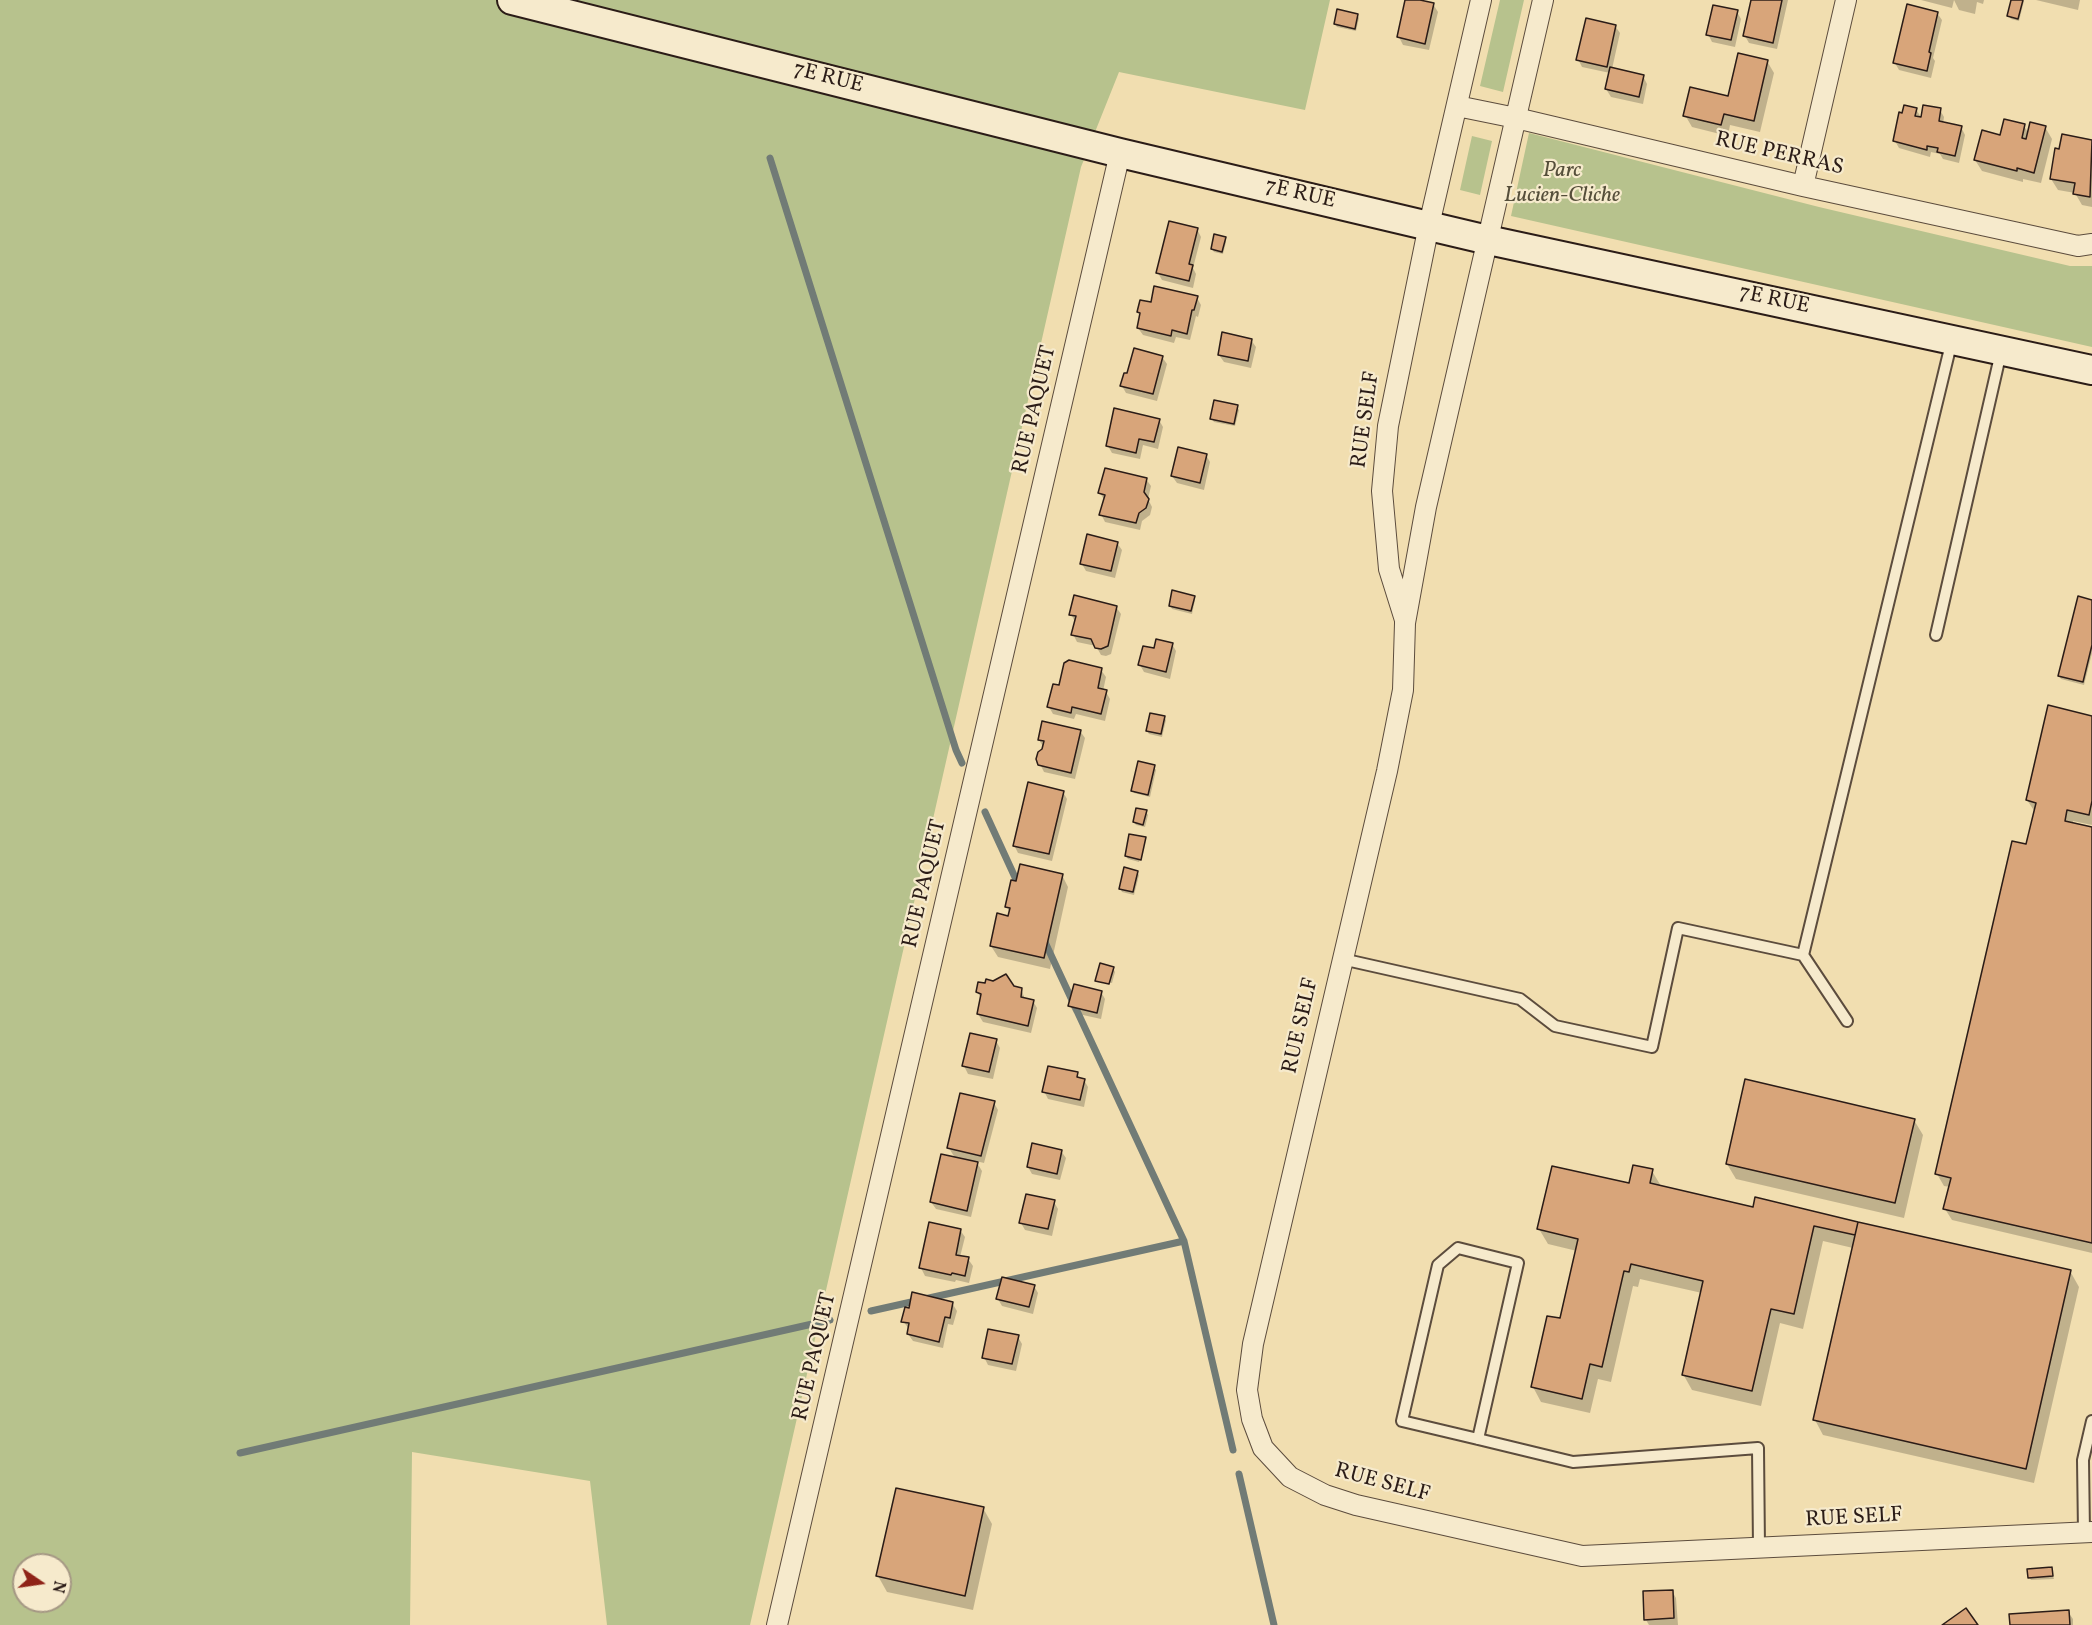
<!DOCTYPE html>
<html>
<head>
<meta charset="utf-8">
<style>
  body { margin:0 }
  #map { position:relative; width:2092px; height:1625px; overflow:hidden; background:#f1deb0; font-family:Vollkorn,serif }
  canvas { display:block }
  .north { position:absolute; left:12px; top:1553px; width:60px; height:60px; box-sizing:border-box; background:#f6eacc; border:2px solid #a59884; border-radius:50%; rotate:103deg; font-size:16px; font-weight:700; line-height:24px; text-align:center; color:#2b1c17 }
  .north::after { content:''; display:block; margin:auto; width:21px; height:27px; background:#8f2418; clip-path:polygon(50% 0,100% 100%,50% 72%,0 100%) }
</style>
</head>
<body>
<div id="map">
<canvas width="2092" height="1625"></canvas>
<div class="north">N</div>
</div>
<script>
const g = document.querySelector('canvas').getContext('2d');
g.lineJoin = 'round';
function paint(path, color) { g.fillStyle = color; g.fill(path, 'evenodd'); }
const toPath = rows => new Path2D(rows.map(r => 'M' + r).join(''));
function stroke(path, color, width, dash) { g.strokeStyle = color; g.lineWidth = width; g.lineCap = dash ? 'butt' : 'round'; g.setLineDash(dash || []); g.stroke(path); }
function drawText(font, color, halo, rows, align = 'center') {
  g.font = font + ' Vollkorn,serif'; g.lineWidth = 4.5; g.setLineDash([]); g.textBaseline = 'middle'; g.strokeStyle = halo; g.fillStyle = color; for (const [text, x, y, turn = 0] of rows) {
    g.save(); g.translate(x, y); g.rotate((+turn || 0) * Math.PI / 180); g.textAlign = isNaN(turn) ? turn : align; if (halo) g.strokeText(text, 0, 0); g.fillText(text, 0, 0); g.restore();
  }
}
paint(toPath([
  [0,0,1330,0,1305,110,1119,72,1081,167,750,1625,607,1625,590,1481,412,1452,410,1625,0,1625],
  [24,1565,60,1565,60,1601,24,1601],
  [1500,0,1524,0,1503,92,1480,86],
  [1529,133,1819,207,2070,266,2092,266,2092,347,1511,216],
  [1472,136,1492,141,1480,195,1460,190]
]), '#b7c28d');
paint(toPath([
  [1407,0,1433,4,1438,12,1429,50,1403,45,1399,37],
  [1753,0,1788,0,1777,49,1749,43,1745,36],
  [1921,0,1984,0,1983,4,1977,2,1975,14,1959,10,1954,0,1952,8],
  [2013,0,2024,1,2019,21,2011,19,2009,16],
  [2036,0,2080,0,2078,10],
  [1737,12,1741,19,1735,47,1712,42,1708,34],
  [1937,13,1942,20,1933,58,1935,61,1931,78,1899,70,1895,63],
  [1357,15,1359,18,1356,31,1337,27,1335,24],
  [1615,26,1620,33,1612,69,1643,76,1647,84,1643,104,1611,97,1606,89,1610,73,1582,67,1578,59],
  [1767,61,1774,73,1760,132,1730,125,1728,136,1692,127,1685,115,1729,98],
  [1916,109,1922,119,1940,110,1944,117,1943,124,1961,127,1965,135,1959,163,1943,159,1940,154,1931,152,1930,157,1899,148,1895,141],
  [2024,126,2029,134,2045,127,2052,139,2041,183,2023,179,2023,182,1982,171,1975,160,2001,136],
  [2063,136,2092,141,2092,207,2082,205,2075,193,2058,190,2051,179],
  [1197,229,1201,237,1193,268,1196,274,1193,288,1162,280,1158,273],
  [1225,238,1226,242,1223,254,1214,252,1212,249],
  [1197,298,1201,305,1198,317,1196,316,1190,340,1176,337,1174,343,1143,335,1138,328,1141,316,1139,312,1152,304],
  [1251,340,1256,347,1251,368,1224,362,1219,355],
  [1162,357,1167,364,1157,401,1126,393,1122,386],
  [1237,407,1239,410,1235,426,1214,422,1212,419],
  [1159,420,1163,427,1158,449,1143,445,1140,459,1112,453,1108,446],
  [1206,455,1210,462,1204,490,1177,483,1172,476],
  [1146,479,1151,486,1148,499,1152,507,1150,515,1142,521,1140,530,1105,522,1101,514,1105,501,1100,493],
  [1117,543,1122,550,1115,578,1086,571,1082,564],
  [1194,597,1195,600,1192,614,1172,609,1170,605],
  [2092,601,2092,653,2084,685,2061,679,2059,676],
  [1116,607,1121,614,1111,654,1106,656,1101,655,1096,646,1077,642,1073,634,1075,622,1071,614],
  [1172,644,1176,651,1170,679,1144,672,1140,665,1155,650],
  [1101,670,1106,677,1103,691,1106,692,1110,699,1105,721,1076,714,1074,719,1053,714,1049,707,1060,687],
  [1164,717,1166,720,1162,737,1149,734,1147,731],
  [2092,717,2092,825,2073,821,2073,824,2092,829,2092,1253,1952,1220,1945,1209,1950,1187,1944,1186,1937,1174,2027,846,2035,812,2027,800],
  [1080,731,1085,738,1075,779,1044,772,1040,764,1044,748,1039,740],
  [1154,767,1156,770,1150,797,1134,793,1133,790],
  [1063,792,1067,799,1052,861,1018,853,1014,845],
  [1146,812,1148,815,1145,827,1136,825,1134,822],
  [1144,839,1139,862,1128,859,1126,856],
  [1137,872,1139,875,1134,895,1122,892,1120,888],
  [1062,875,1068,887,1050,969,998,957,991,946,1009,918,1010,913,1007,907],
  [1113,968,1115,972,1112,983,1097,980],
  [1014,988,1021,989,1025,999,1033,1001,1037,1008,1031,1033,983,1022,978,1014,982,999,977,992],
  [1101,992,1105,999,1101,1019,1074,1013,1070,1006],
  [996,1041,1000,1048,993,1079,968,1074,964,1066],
  [1077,1074,1080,1079,1084,1080,1088,1087,1084,1107,1048,1099,1044,1091],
  [994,1103,998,1110,984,1163,976,1161,982,1171,971,1217,936,1209,931,1202,955,1158,949,1148],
  [1914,1120,1923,1135,1904,1218,1736,1179,1727,1164],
  [1061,1151,1066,1158,1060,1180,1032,1174,1028,1167],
  [1652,1171,1661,1186,1754,1209,1756,1199,2070,1271,2079,1287,2034,1483,1823,1435,1815,1420,1853,1248,1823,1241,1803,1329,1780,1323,1761,1406,1692,1390,1683,1374,1702,1293,1640,1279,1638,1287,1633,1286,1611,1382,1598,1379,1590,1413,1541,1402,1533,1387,1561,1320,1577,1251,1548,1244,1539,1229,1630,1185],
  [1054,1202,1058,1209,1052,1236,1025,1230,1021,1223],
  [960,1230,965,1237,960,1257,968,1259,973,1266,969,1283,956,1280,955,1282,925,1276,921,1268],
  [1034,1286,1038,1293,1033,1314,1002,1306,998,1299],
  [952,1303,957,1311,953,1325,948,1324,943,1348,913,1341,908,1334,909,1329,903,1321],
  [1018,1337,1022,1344,1016,1371,988,1365,984,1357],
  [983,1508,992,1524,973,1610,887,1592,878,1576],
  [2051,1569,2054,1579,2031,1580,2029,1577],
  [1672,1591,1676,1598,1678,1625,1649,1625,1646,1620],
  [2068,1612,2073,1619,2073,1625,2011,1625]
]), '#0003');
stroke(toPath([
  [770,158,956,750,962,763],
  [985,812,1019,886],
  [1044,940,1184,1241,1233,1450],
  [871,1311,1184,1241],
  [240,1453,830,1320],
  [1239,1474,1274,1625]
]), '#717b76', 7);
const building = toPath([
  [1405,0,1420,0,1434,3,1425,44,1397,37,1405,0],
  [1751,0,1782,0,1773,43,1743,36,1751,0],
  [2011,0,2023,0,2018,19,2007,16,2011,0],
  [1907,4,1938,12,1929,52,1931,53,1927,71,1893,63,1907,4],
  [1713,5,1738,10,1731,40,1706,35,1713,5],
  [1337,9,1358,14,1355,29,1334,24,1337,9],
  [1586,18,1616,25,1607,67,1576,60,1586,18],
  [1738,53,1768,60,1754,121,1724,114,1721,125,1683,116,1690,87,1728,96,1738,53],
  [1610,67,1644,75,1639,97,1605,89,1610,67],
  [1904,105,1917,108,1915,116,1921,117,1923,105,1941,108,1939,121,1962,126,1955,156,1937,152,1938,148,1927,146,1927,150,1893,141,1899,112,1902,113,1904,105],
  [2004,119,2025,124,2022,138,2026,139,2030,122,2046,126,2034,173,2017,168,2017,171,1974,160,1982,130,2000,135,2004,119],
  [2062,134,2092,140,2090,197,2073,194,2075,183,2050,179,2055,148,2059,149,2062,134],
  [1169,221,1198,228,1189,264,1193,265,1189,281,1156,273,1169,221],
  [1214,234,1226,237,1222,252,1211,249,1214,234],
  [1154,286,1198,296,1194,310,1192,310,1187,334,1172,330,1171,336,1137,328,1140,313,1137,312,1140,300,1151,302,1154,286],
  [1222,332,1252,339,1248,361,1218,355,1222,332],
  [1134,348,1163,356,1153,394,1120,386,1124,373,1127,373,1134,348],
  [1214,400,1238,405,1234,424,1210,419,1214,400],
  [1114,408,1160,419,1154,442,1139,439,1136,453,1106,446,1114,408],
  [1178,447,1207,454,1200,483,1171,476,1178,447],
  [1105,468,1147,478,1144,492,1149,499,1146,508,1139,513,1136,523,1099,515,1105,495,1098,493,1105,468],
  [1087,534,1118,542,1111,571,1080,564,1087,534],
  [1172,590,1195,596,1191,611,1169,606,1172,590],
  [1074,595,1117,606,1108,646,1101,649,1095,648,1091,639,1071,635,1076,616,1069,615,1074,595],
  [2078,596,2092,600,2092,645,2083,682,2058,676,2078,596],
  [1156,639,1173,643,1166,672,1138,665,1143,646,1154,648,1156,639],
  [1069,660,1102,668,1098,688,1107,690,1101,714,1072,707,1071,713,1047,707,1053,684,1059,685,1064,663,1069,660],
  [2048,705,2092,716,2092,801,2089,815,2067,810,2065,821,2092,827,2092,1243,1943,1209,1951,1178,1935,1174,2012,841,2026,844,2036,803,2026,800,2048,705],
  [1150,713,1165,716,1161,734,1146,731,1150,713],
  [1042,721,1081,730,1071,773,1038,765,1036,759,1038,752,1042,749,1044,741,1038,740,1042,721],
  [1138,761,1155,765,1148,795,1131,791,1138,761],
  [1028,782,1064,791,1049,854,1013,846,1028,782],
  [1136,808,1147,810,1143,825,1133,822,1136,808],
  [1129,834,1146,837,1141,860,1125,856,1129,834],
  [1020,864,1063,874,1044,958,990,946,997,913,1008,916,1010,908,1005,907,1011,880,1016,881,1020,864],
  [1124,867,1138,871,1133,892,1119,889,1124,867],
  [1100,963,1114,967,1109,984,1095,981,1100,963],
  [1006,974,1014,986,1022,988,1021,997,1034,1000,1028,1026,977,1014,981,994,976,992,978,982,985,983,986,979,993,981,1006,974],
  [1074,984,1102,991,1097,1013,1068,1006,1074,984],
  [970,1033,997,1039,989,1072,962,1066,970,1033],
  [1048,1066,1078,1072,1077,1077,1085,1079,1080,1100,1042,1092,1048,1066],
  [1745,1079,1915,1119,1895,1203,1726,1164,1745,1079],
  [960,1093,995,1101,981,1156,947,1148,960,1093],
  [1032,1143,1062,1150,1057,1174,1027,1167,1032,1143],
  [941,1154,978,1162,967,1211,930,1202,941,1154],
  [1633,1165,1653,1169,1650,1183,1753,1207,1755,1197,1858,1222,1855,1235,1814,1226,1794,1314,1771,1309,1752,1391,1682,1375,1703,1281,1631,1264,1629,1272,1624,1271,1602,1367,1590,1364,1582,1399,1531,1387,1547,1316,1560,1318,1578,1239,1537,1229,1552,1166,1629,1183,1633,1165],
  [1026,1194,1055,1200,1048,1229,1019,1223,1026,1194],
  [929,1222,961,1229,956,1255,969,1257,965,1276,952,1273,951,1275,919,1268,929,1222],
  [1858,1222,2071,1270,2026,1469,1813,1420,1858,1222],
  [1002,1277,1035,1285,1029,1307,996,1299,1002,1277],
  [912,1292,953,1302,950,1318,945,1317,939,1342,907,1334,909,1323,901,1322,905,1307,909,1308,912,1292],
  [988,1329,1019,1335,1012,1364,982,1358,988,1329],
  [896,1488,984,1507,965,1596,876,1576,896,1488],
  [2052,1567,2053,1576,2028,1578,2027,1569,2052,1567],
  [1673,1590,1674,1618,1644,1620,1643,1591,1673,1590],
  [1966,1608,1978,1625,1942,1625,1966,1608],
  [2069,1610,2070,1625,2010,1625,2009,1614,2069,1610]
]);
paint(building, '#d8a57a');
stroke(building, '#2b1c17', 1.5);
const lane = toPath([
  [1936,635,2001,352],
  [1342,959,1520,999,1555,1026,1652,1047,1678,928,1803,955],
  [1847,1021,1803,955,1952,340],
  [1478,1439,1518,1263,1458,1248,1438,1265,1402,1421,1478,1439,1573,1462,1758,1448,1759,1548],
  [2084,1532,2083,1460,2092,1421]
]);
const street = toPath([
  [1543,0,1426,507,1405,623,1403,690,1387,771,1253,1344,1247,1390,1252,1419,1263,1448,1290,1477,1325,1495,1356,1505,1582,1556,2092,1532],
  [1457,106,1516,118,1803,186,2078,246,2092,244],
  [1803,186,1846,0],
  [1405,620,1389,569,1382,491,1388,426,1429,225,1481,0],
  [777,1625,1120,153]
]);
const secondary = toPath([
  [512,0,1120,153,1488,240,2092,370]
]);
stroke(lane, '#5c4c3d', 14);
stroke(street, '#5c4c3d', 22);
stroke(secondary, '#2b1c17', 32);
stroke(lane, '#f6eacc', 10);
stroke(street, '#f6eacc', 20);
stroke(secondary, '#f6eacc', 28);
drawText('22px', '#2b1c17', '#f6eacc', [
  ["7E RUE",828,79,14],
  ["RUE PERRAS",1779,155,13],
  ["7E RUE",1300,195,13],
  ["7E RUE",1774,301,12],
  ["RUE PAQUET",1036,410,-77],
  ["RUE SELF",1367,420,-82],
  ["RUE PAQUET",926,884,-77],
  ["RUE SELF",1302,1026,-77],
  ["RUE PAQUET",816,1357,-77],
  ["RUE SELF",1382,1484,15],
  ["RUE SELF",1854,1519,-3]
]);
drawText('italic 22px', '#554e3a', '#f6eacc', [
  ["Parc",1562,172],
  ["Lucien-Cliche",1562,197]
]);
</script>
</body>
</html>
